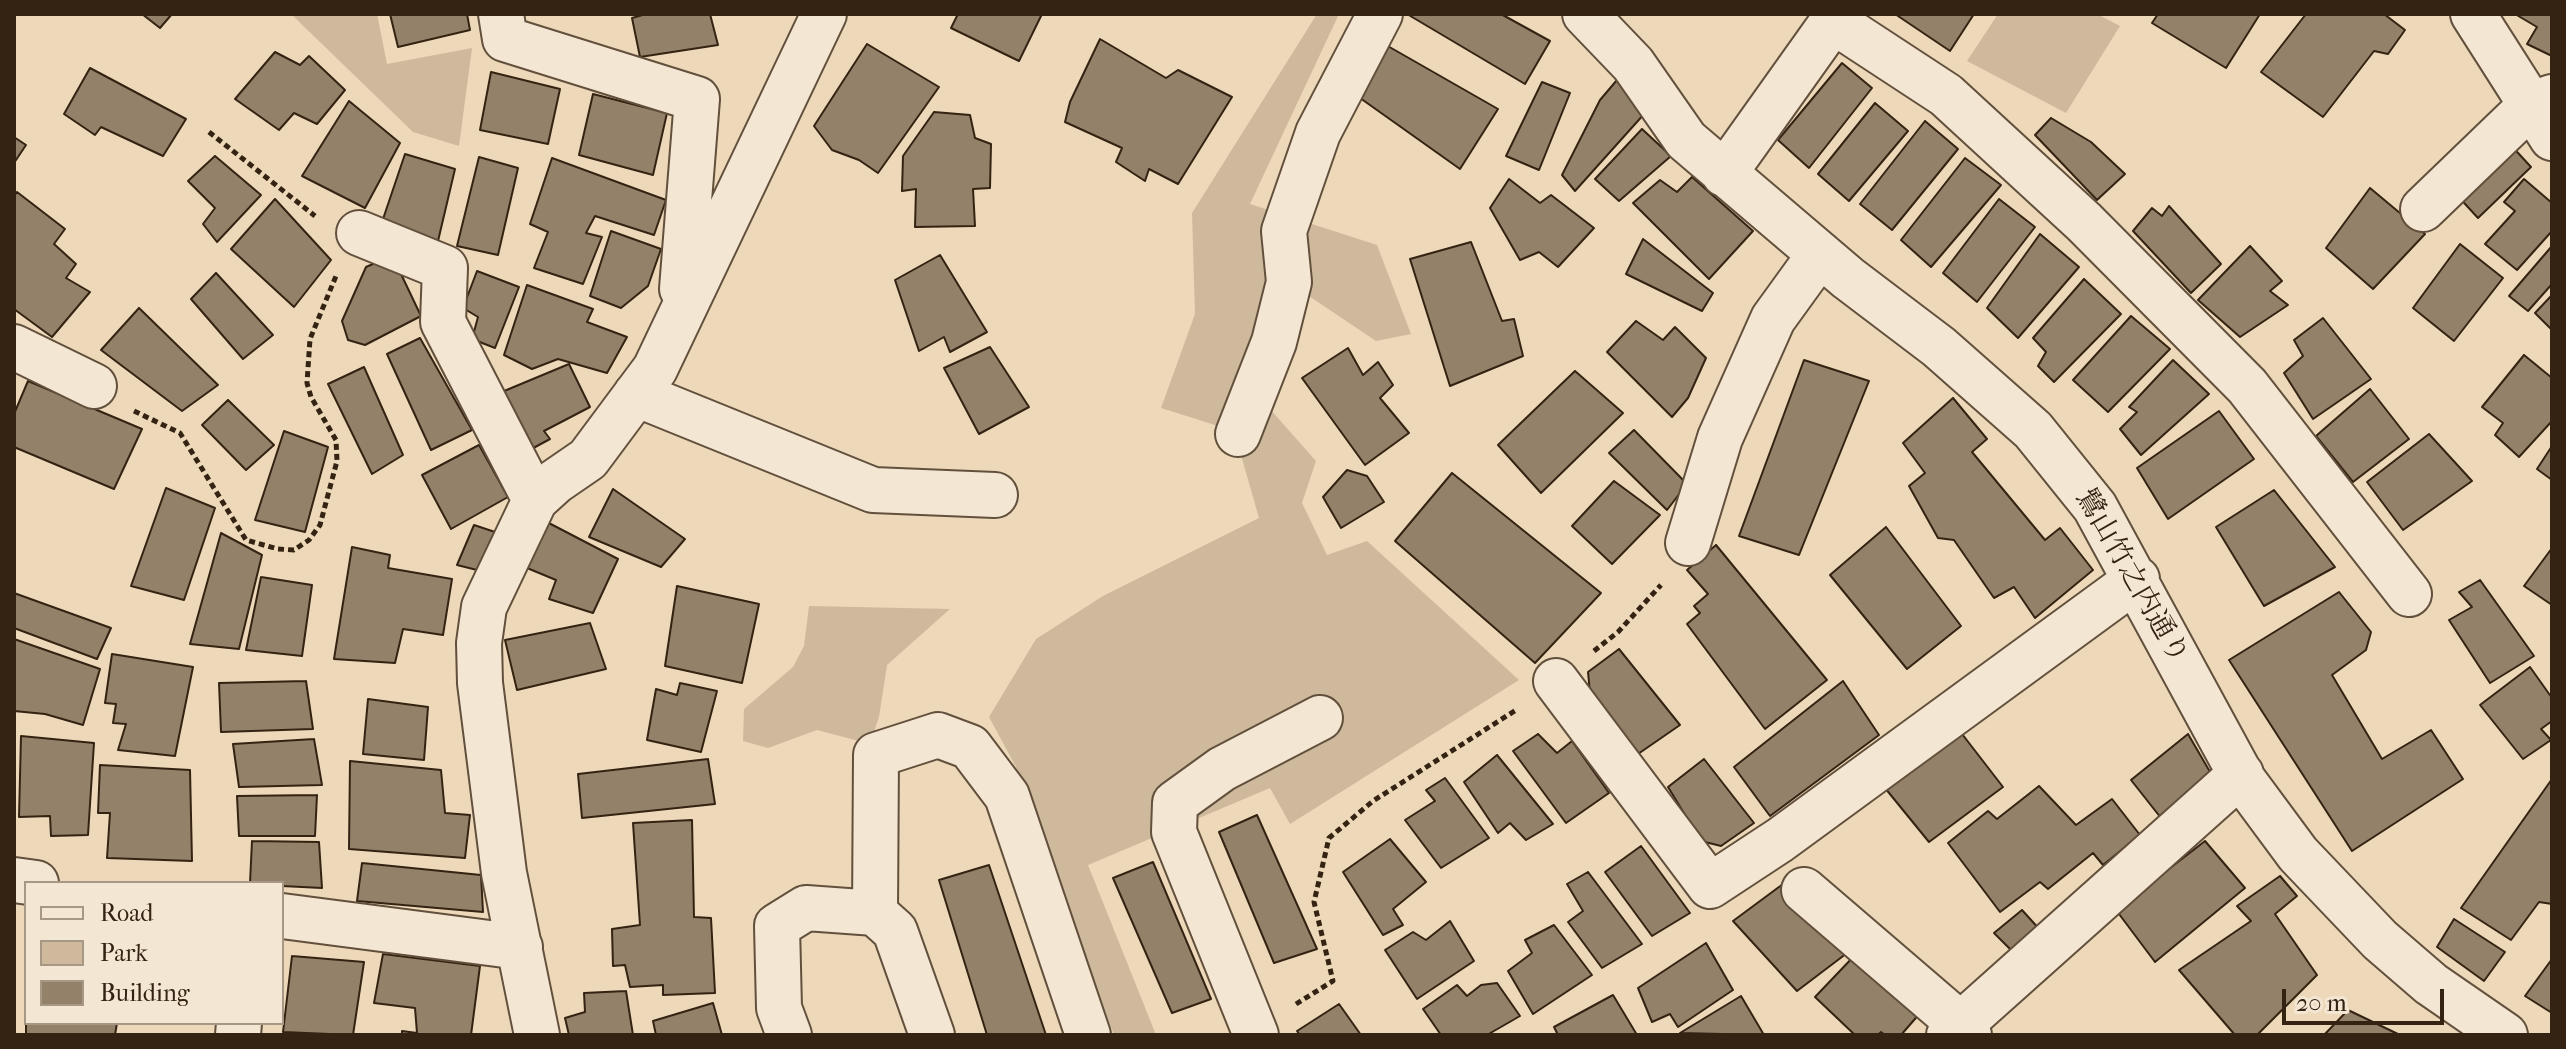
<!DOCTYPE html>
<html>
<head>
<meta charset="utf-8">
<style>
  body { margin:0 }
  #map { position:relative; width:2566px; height:1049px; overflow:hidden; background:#edd8b9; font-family:"IM FELL French Canon",serif }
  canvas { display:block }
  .frame { position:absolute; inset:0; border:16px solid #342312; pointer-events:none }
  .legend { position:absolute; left:24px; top:881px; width:260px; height:144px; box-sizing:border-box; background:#f3e6d2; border:2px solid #a79885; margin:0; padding:10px 14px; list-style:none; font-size:24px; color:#342312 }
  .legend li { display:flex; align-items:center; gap:16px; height:40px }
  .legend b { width:40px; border:2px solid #a79885 }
  .scale { position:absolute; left:2282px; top:989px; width:162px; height:36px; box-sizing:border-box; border:4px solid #342312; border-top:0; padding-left:10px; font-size:24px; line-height:28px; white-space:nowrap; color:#342312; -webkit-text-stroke:6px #f3e6d2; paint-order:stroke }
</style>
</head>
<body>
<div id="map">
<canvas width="2566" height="1049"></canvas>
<div class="frame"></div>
<ul class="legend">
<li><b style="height:10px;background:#f3e6d2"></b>Road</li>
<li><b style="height:22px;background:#ceb99d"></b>Park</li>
<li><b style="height:22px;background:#948169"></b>Building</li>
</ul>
<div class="scale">20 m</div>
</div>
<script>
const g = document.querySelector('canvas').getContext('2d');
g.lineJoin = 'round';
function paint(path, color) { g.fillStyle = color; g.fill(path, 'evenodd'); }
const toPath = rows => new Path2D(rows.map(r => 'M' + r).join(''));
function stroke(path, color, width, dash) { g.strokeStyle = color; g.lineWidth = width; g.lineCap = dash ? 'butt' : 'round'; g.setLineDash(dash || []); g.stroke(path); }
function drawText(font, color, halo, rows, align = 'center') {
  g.font = font + ' "IM FELL French Canon","Noto Serif JP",serif'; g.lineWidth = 6; g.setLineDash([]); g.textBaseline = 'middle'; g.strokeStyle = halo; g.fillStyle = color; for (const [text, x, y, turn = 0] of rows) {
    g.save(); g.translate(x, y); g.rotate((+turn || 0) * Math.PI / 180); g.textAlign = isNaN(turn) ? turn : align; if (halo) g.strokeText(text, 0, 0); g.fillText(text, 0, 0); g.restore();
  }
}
paint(toPath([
  [291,14,377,14,387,64,472,48,459,146,413,132],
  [1317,14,1339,14,1250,204,1377,245,1411,334,1376,341,1297,288,1262,400,1316,461,1302,503,1327,555,1367,541,1519,680,1290,824,1270,788,1088,865,1156,1035,1114,1035,1043,853,1016,767,989,717,1036,639,1103,596,1259,518,1234,431,1161,408,1195,314,1192,213],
  [1998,14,2097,14,2120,26,2066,113,1967,61],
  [809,606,950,609,887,665,879,717,870,744,817,730,768,748,743,741,744,709,793,667,804,646]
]), '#ceb99d');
const building = toPath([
  [142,14,172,14,160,28,142,14],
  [390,14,467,14,470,30,398,47,390,14],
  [646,14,710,14,718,45,640,57,632,18,646,14],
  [958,14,1042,14,1019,61,951,28,958,14],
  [1407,14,1501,14,1550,41,1525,84,1407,14],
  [1895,14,1974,14,1950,51,1895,14],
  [2158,14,2260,14,2226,68,2152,23,2158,14],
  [2306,14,2384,14,2405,30,2388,54,2374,51,2323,117,2261,72,2306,14],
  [2515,14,2552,14,2552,56,2527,44,2537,27,2515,14],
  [1100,39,1166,78,1178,70,1232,97,1178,184,1149,169,1145,181,1116,162,1122,148,1065,122,1070,102,1100,39],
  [1379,41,1498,109,1460,169,1353,93,1379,41],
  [867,44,939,87,878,173,859,160,832,150,814,126,867,44],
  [275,52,300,65,309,56,345,90,317,124,294,113,279,130,235,99,275,52],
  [1842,63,1872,88,1809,168,1778,140,1842,63],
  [90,68,186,119,163,156,101,127,95,135,64,114,90,68],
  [491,72,560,89,548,144,480,130,491,72],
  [1617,80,1645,113,1575,191,1562,175,1600,100,1617,80],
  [1542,82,1570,93,1539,170,1506,156,1542,82],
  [593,94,667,113,653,175,579,155,593,94],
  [349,101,400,143,365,208,302,176,349,101],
  [1875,103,1908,131,1849,201,1818,174,1875,103],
  [934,112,970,115,975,138,991,144,990,188,973,189,975,226,915,227,916,189,902,191,903,156,934,112],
  [2051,118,2091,142,2125,174,2097,200,2035,135,2051,118],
  [1925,121,1958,149,1892,230,1860,204,1925,121],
  [1642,129,1671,156,1619,201,1595,179,1642,129],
  [14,137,26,145,14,163,14,137],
  [2508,142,2531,167,2478,218,2454,192,2508,142],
  [405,154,455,169,438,241,382,222,405,154],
  [215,156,261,195,217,242,203,224,215,208,188,181,215,156],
  [479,157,518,168,498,255,457,246,479,157],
  [552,158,666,200,654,235,595,216,586,233,602,237,583,284,534,268,548,232,530,224,552,158],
  [1965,158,2001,185,1931,267,1901,240,1965,158],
  [1692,177,1753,231,1709,279,1633,203,1660,180,1677,192,1692,177],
  [1509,179,1540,203,1551,195,1594,228,1558,267,1539,252,1520,260,1490,208,1509,179],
  [2524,179,2552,203,2552,231,2517,270,2485,244,2515,211,2504,202,2524,179],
  [2370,188,2425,234,2373,289,2326,248,2370,188],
  [17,192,65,229,54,244,76,264,66,278,90,292,52,337,14,309,14,196,17,192],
  [275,199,331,260,294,307,231,249,275,199],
  [1999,199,2035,227,1977,302,1943,273,1999,199],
  [2169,206,2221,264,2191,293,2133,231,2152,208,2162,216,2169,206],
  [611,231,661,249,648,286,621,308,590,296,611,231],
  [2040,234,2079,267,2018,338,1987,308,2040,234],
  [1643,239,1713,293,1702,311,1626,274,1643,239],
  [1471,242,1502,321,1514,319,1523,356,1450,386,1410,259,1471,242],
  [2460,244,2503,278,2454,341,2413,308,2460,244],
  [2250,246,2282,281,2270,291,2288,305,2240,337,2198,300,2250,246],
  [2552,246,2552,284,2528,311,2509,296,2552,246],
  [940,255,987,332,950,352,944,337,919,351,895,280,940,255],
  [380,261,401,274,421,316,365,345,348,340,342,321,366,267,380,261],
  [477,271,519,287,495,348,472,339,478,317,463,308,477,271],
  [216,273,273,335,243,359,191,299,216,273],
  [2084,279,2121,314,2054,382,2038,366,2046,352,2033,338,2084,279],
  [527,285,593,309,587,322,627,337,607,373,558,359,532,369,504,355,527,285],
  [2552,295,2552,330,2535,313,2552,295],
  [139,308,218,385,182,411,101,350,139,308],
  [2131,316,2170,349,2108,412,2073,380,2131,316],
  [2323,318,2371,379,2313,419,2284,373,2303,356,2294,340,2323,318],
  [1636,321,1663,340,1675,327,1706,358,1688,398,1672,417,1607,352,1636,321],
  [420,338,472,430,431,450,387,354,420,338],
  [990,347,1029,407,979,434,944,368,990,347],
  [1348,348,1363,375,1378,362,1393,385,1380,398,1409,433,1365,465,1302,378,1348,348],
  [2524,355,2552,378,2552,421,2519,457,2495,435,2503,423,2482,407,2524,355],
  [1804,360,1869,381,1799,555,1739,536,1804,360],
  [2173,360,2209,394,2141,455,2120,429,2137,412,2129,407,2173,360],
  [569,364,590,407,544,431,550,439,526,452,497,394,569,364],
  [364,367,403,455,372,474,328,384,364,367],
  [1575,371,1623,413,1541,493,1498,445,1575,371],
  [28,381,142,429,114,489,14,447,14,414,28,381],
  [2370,389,2409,439,2353,482,2316,436,2370,389],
  [1953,398,1987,439,1972,452,2045,540,2060,528,2093,570,2035,618,2014,587,1994,598,1954,540,1938,538,1909,486,1925,473,1903,443,1953,398],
  [228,400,274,445,246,470,202,425,228,400],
  [2219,411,2254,459,2168,519,2137,468,2219,411],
  [1634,430,1687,484,1667,510,1609,453,1634,430],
  [284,431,328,447,305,532,255,520,284,431],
  [2429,434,2472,481,2403,530,2367,482,2429,434],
  [479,445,508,497,451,529,422,475,479,445],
  [2552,446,2552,480,2537,469,2552,446],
  [1347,470,1367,476,1384,502,1341,528,1323,497,1347,470],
  [1452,473,1601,593,1535,663,1395,541,1452,473],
  [1614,481,1660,515,1612,564,1572,526,1614,481],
  [166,488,215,508,184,600,131,586,166,488],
  [613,489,685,539,661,567,589,537,613,489],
  [2274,490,2335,567,2264,606,2216,527,2274,490],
  [545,521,618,559,593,613,549,599,556,580,527,568,545,521],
  [474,525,495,532,477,570,457,565,474,525],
  [1886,527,1961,626,1907,669,1830,575,1886,527],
  [221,533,262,555,239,649,190,644,221,533],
  [1716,545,1827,680,1765,729,1687,624,1700,613,1694,606,1708,594,1687,570,1716,545],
  [352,547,390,555,388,568,452,579,443,635,403,629,395,663,334,659,352,547],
  [2552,548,2552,605,2524,586,2552,548],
  [261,577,312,585,302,656,246,650,261,577],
  [2480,580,2534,656,2490,683,2449,620,2472,607,2459,592,2480,580],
  [677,586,759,604,742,683,665,666,677,586],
  [2339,592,2371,632,2366,650,2332,675,2382,759,2431,730,2463,779,2352,851,2229,660,2339,592],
  [14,593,111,628,97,659,14,628,14,593],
  [590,623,606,669,517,690,505,640,590,623],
  [14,639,100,669,83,725,45,714,14,711,14,639],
  [1619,649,1680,725,1638,754,1590,693,1588,672,1619,649],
  [112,654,193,667,175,756,118,750,126,724,113,723,116,704,105,703,112,654],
  [2530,667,2552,698,2552,721,2541,729,2551,740,2523,759,2480,705,2530,667],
  [306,681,313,729,221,732,219,683,306,681],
  [1843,681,1879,735,1770,816,1734,767,1843,681],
  [680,683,717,691,701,752,647,740,656,689,677,695,680,683],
  [368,699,428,707,424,760,363,754,368,699],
  [1959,730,2003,787,1929,842,1885,788,1959,730],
  [1538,734,1557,753,1572,741,1609,793,1566,823,1513,751,1538,734],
  [2188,734,2213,777,2161,818,2131,780,2188,734],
  [21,736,94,743,88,835,51,836,50,816,19,817,21,736],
  [314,739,322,785,239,787,233,744,314,739],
  [1497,755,1553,824,1526,840,1510,823,1498,833,1464,782,1497,755],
  [708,759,715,804,582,818,578,774,708,759],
  [1704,759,1754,823,1721,846,1701,841,1668,787,1704,759],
  [350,761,441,770,445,813,470,815,465,858,349,849,350,761],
  [100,765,190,770,192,861,107,858,110,813,98,813,100,765],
  [1445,778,1489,838,1441,868,1405,820,1435,801,1426,790,1445,778],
  [2552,779,2552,904,2539,902,2511,940,2461,908,2552,779],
  [2039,786,2076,825,2112,799,2140,835,2103,865,2093,853,2048,889,2040,882,2000,912,1948,843,1988,811,1997,819,2039,786],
  [317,795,315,836,239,836,237,796,317,795],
  [1257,815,1317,949,1274,963,1219,832,1257,815],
  [692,820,694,917,711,918,715,993,663,995,663,985,630,987,625,965,613,966,612,929,640,925,633,823,692,820],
  [1390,839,1426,882,1393,909,1403,925,1383,935,1343,872,1390,839],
  [252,841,319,842,322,888,282,886,282,883,250,883,252,841],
  [2205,841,2245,888,2155,962,2116,910,2205,841],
  [1641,846,1690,913,1652,936,1605,872,1641,846],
  [1153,862,1211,999,1172,1013,1113,878,1153,862],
  [362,863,481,875,483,912,357,901,362,863],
  [989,865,1046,1035,987,1035,939,880,989,865],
  [1588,872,1642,944,1602,968,1568,922,1583,911,1567,884,1588,872],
  [2280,876,2297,896,2275,914,2317,975,2257,1035,2235,1035,2179,970,2251,921,2237,906,2280,876],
  [1783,884,1855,947,1797,991,1733,921,1783,884],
  [2022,910,2041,931,2015,954,1994,933,2022,910],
  [2454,919,2505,952,2484,981,2437,947,2454,919],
  [1450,921,1474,961,1417,999,1385,950,1413,932,1426,940,1450,921],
  [1554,925,1592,975,1533,1014,1508,971,1532,953,1525,940,1554,925],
  [1706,943,1733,990,1678,1027,1670,1014,1652,1022,1638,988,1706,943],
  [383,954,480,966,471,1035,402,1035,402,1031,417,1033,415,1008,374,1003,383,954],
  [1856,954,1921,1012,1901,1035,1885,1035,1881,1032,1878,1035,1855,1035,1815,997,1856,954],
  [292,956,364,962,353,1035,283,1032,292,956],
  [2552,959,2552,1013,2525,996,2552,959],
  [1497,983,1520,1016,1487,1035,1441,1035,1423,1009,1457,985,1467,996,1481,985,1497,983],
  [626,991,633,1035,569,1035,565,1018,585,1012,584,993,626,991],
  [1613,995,1637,1035,1558,1035,1554,1027,1613,995],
  [1741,996,1764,1035,1680,1033,1741,996],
  [713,1003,722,1035,656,1035,653,1021,713,1003],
  [1339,1004,1361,1035,1300,1035,1297,1031,1339,1004],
  [2348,1010,2400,1035,2324,1035,2348,1010],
  [26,1023,117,1023,115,1035,26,1035,26,1023]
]);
paint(building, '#948169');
stroke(building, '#342312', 2);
const minor = toPath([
  [501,14,505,39,697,99,682,289],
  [1585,14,1633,64,1686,140,1848,278,1939,347,2033,430,2095,507,2244,781,2298,854,2380,940,2431,984,2505,1035],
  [2473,14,2552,138],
  [1833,21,1946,95,2084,222,2247,386,2409,594],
  [1724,174,1833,21,1834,14],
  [2423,209,2532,104,2552,97],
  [359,233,445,268,443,322,535,500],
  [14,347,94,386],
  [636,394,873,490,995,495],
  [1238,434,1274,342,1289,282,1284,231,1318,133,1380,14],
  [1688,543,1720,438,1773,319,1820,254],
  [1556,681,1710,886,1780,840,2137,579],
  [14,880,36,883],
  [1804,890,1960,1024,1969,1035],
  [875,913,876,755,938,735,970,747,1007,796,1088,1035],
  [282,916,520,947],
  [238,1035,239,1023],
  [537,1035,504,873,480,683,479,643,484,607,535,500,556,481,588,459,655,369,824,14],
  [789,1035,779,1008,777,926,806,908,875,913,895,931,932,1035],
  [1256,1035,1174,832,1175,803,1222,769,1320,718],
  [1949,1035,2241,774]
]);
stroke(minor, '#62503c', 48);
stroke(toPath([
  [209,132,315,216],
  [134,411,180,433,246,540,278,549,294,550,309,540,320,525,337,461,336,440,311,397,307,383,310,339,336,276],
  [1594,651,1618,632,1661,585],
  [1296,1004,1333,981,1314,902,1329,838,1373,801,1516,710]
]), '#342312', 5, [6, 4]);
stroke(minor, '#f3e6d2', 44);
drawText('28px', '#342312', '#f3e6d2', [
  ["鷺山竹之内通り",2131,577,60]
]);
</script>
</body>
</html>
